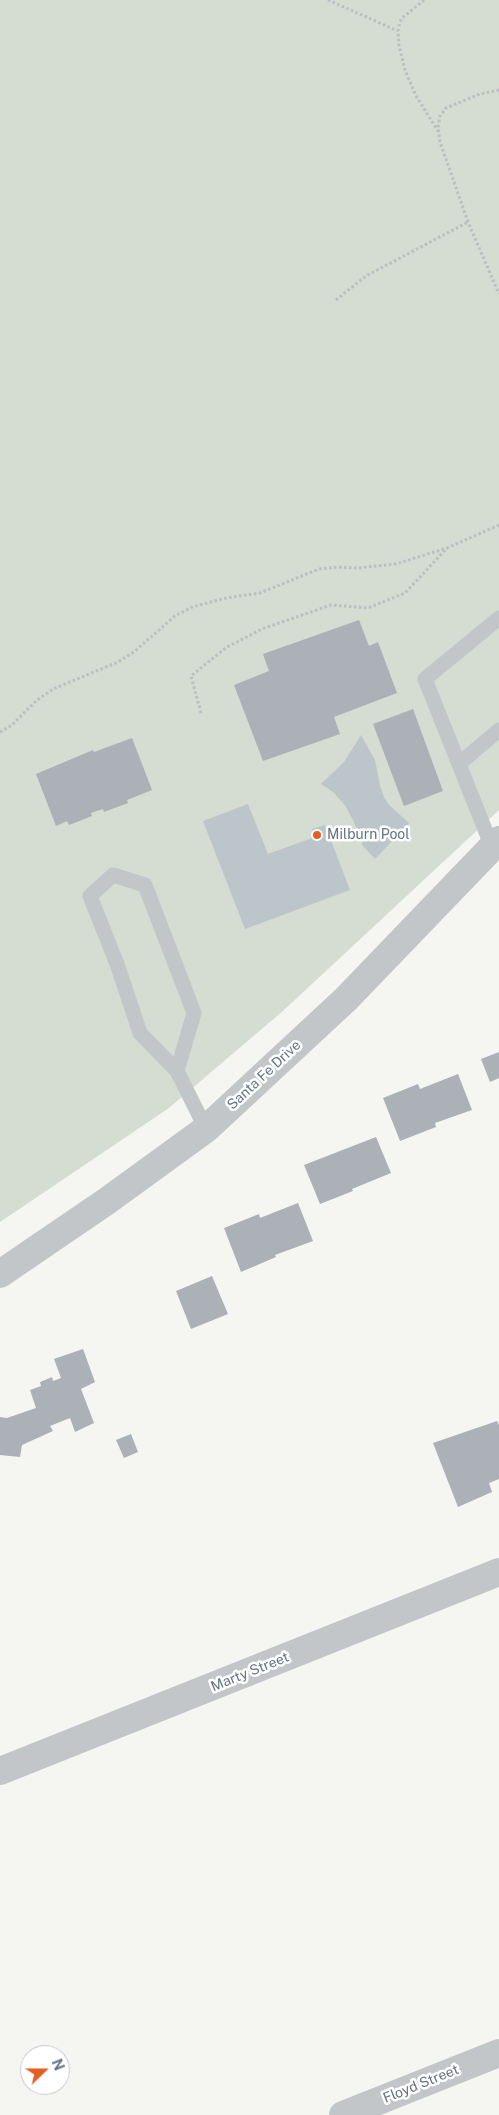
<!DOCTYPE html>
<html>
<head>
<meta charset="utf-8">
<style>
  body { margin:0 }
  #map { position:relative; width:499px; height:2115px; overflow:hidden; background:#f5f5f1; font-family:"Public Sans",sans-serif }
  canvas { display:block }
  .north { position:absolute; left:20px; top:2045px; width:50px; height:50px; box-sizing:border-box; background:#fff; border:1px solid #c1c7cd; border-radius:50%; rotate:68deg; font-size:14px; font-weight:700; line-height:20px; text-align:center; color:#647382 }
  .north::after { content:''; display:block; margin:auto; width:18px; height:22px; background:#e25e24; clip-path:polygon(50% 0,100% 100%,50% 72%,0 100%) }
</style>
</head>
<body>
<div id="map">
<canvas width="499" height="2115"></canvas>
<div class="north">N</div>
</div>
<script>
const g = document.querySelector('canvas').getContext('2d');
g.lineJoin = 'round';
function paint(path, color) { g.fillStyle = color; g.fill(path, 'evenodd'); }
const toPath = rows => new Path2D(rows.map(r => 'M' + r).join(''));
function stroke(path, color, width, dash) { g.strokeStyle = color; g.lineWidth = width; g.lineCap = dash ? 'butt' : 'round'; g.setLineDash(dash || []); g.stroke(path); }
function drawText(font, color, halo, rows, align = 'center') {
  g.font = font + ' "Public Sans",sans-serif'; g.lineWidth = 5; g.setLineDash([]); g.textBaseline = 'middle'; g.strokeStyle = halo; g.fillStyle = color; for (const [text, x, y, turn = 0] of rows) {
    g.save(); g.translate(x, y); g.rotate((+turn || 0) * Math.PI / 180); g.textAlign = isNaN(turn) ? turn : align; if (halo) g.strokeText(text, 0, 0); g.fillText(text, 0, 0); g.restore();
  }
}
paint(toPath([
  [0,0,499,0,499,810,284,1010,169,1108,0,1222]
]), '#d5dcd2');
paint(toPath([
  [361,735,375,760,380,786,384,797,389,805,409,823,375,859,363,846,354,822,345,805,333,792,321,784,344,762],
  [248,804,268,854,315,837,312,829,325,825,350,890,245,929,203,821]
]), '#bbc5ca');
paint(toPath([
  [359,620,369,646,378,642,397,693,334,717,340,734,263,761,234,685,269,671,263,654],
  [413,709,443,791,404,806,373,724],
  [132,738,152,790,127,800,128,803,104,812,103,809,91,813,92,816,69,825,67,821,56,826,36,774,93,750,94,752],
  [499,1052,499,1078,490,1082,481,1059],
  [458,1074,472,1110,435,1123,436,1127,400,1141,383,1098,418,1084,420,1089],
  [376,1137,391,1173,352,1189,353,1191,320,1204,304,1165],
  [298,1203,313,1241,275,1255,276,1257,241,1272,224,1228,259,1214,260,1218],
  [212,1276,228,1314,191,1329,176,1291],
  [83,1349,95,1382,81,1389,94,1423,75,1432,70,1418,50,1426,53,1431,22,1445,20,1457,0,1455,0,1417,7,1418,36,1408,30,1390,41,1386,40,1382,52,1377,53,1381,61,1378,54,1359],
  [497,1421,499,1425,499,1479,489,1483,492,1492,458,1507,433,1443],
  [131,1434,138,1452,124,1458,116,1440]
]), '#abb1b7');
stroke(toPath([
  [328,0,398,31],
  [424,0,401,19,398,31,399,46,405,70,416,96,438,131],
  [499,90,480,94,446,108,440,116,438,127,440,142,468,222,499,294],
  [336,300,366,276,468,222],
  [201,713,191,676,227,647,262,629,331,605,368,608,405,593,447,548,499,525],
  [0,732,12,725,36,701,53,689,118,662,135,651,175,616,192,607,226,598,260,593,319,569,338,567,358,568,396,564,447,548]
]), '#bcbec0', 3, [2.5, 2.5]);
stroke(toPath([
  [460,763,499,730],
  [492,847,425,679,499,618],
  [177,1071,140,1033,117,964,90,896,113,875,145,885,194,1013,177,1071,206,1129]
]), '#c2c6c9', 15);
stroke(toPath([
  [0,1771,499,1572],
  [343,2115,499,2053]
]), '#c2c6c9', 28);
stroke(toPath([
  [0,1274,107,1201,206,1129,346,999,499,840]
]), '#c2c6c9', 28);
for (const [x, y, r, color] of [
  [317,835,5,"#e25e24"]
]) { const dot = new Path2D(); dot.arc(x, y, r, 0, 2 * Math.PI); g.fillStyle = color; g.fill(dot); stroke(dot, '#fff', 2); }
drawText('14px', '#647382', '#fff', [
  ["Milburn Pool",327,835]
], 'left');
drawText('14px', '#647382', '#fff', [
  ["Santa Fe Drive",264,1075,-43],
  ["Marty Street",250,1672,-22],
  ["Floyd Street",421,2084,-22]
]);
</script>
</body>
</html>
